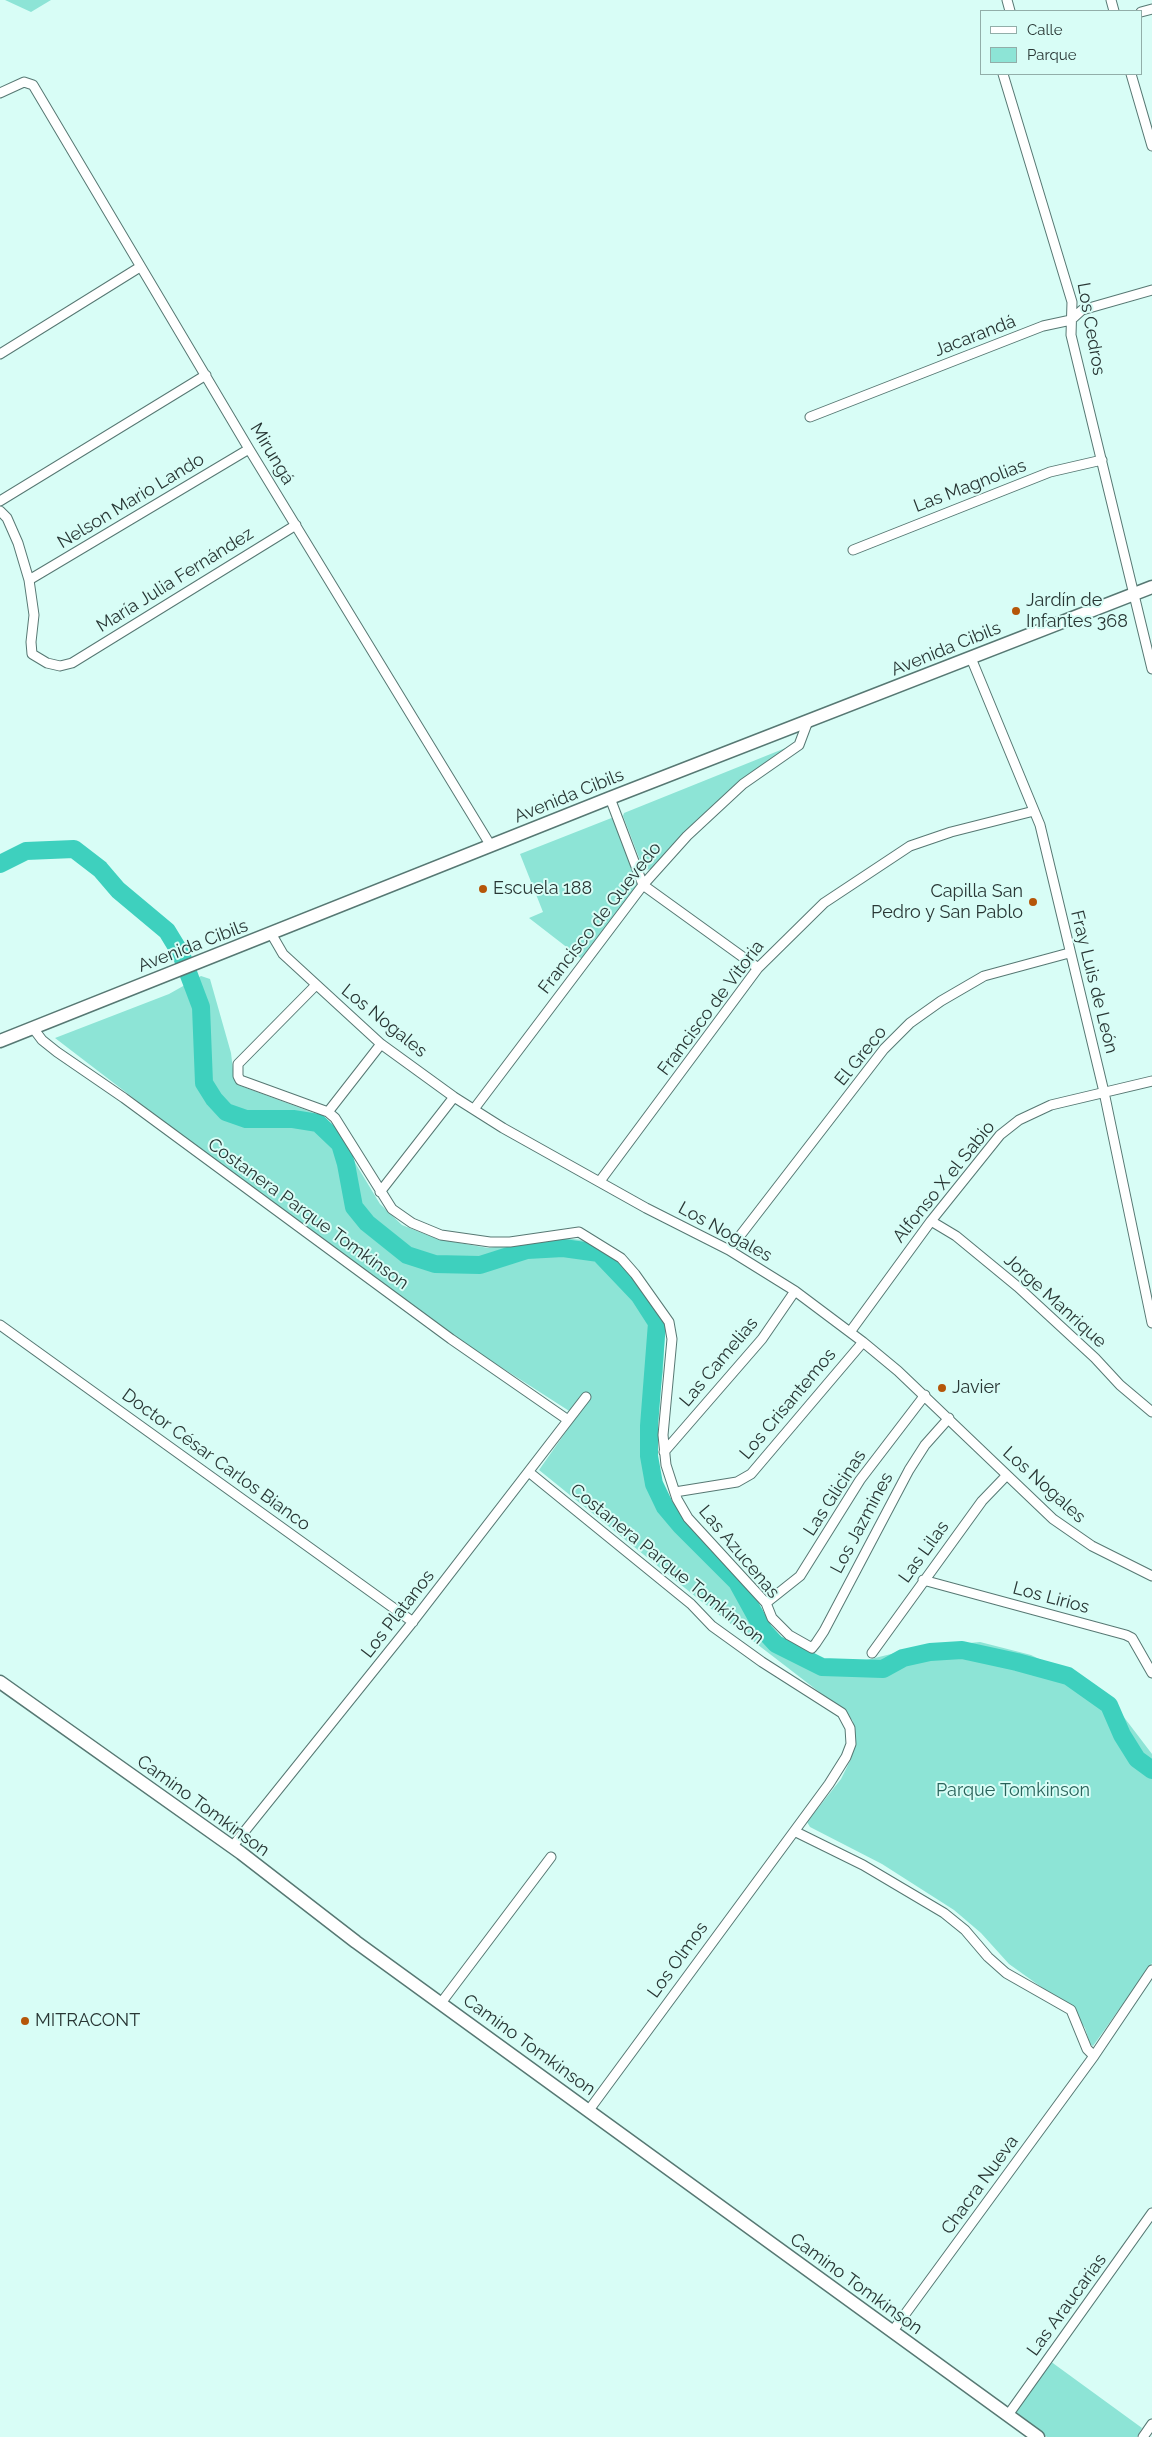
<!DOCTYPE html>
<html>
<head>
<meta charset="utf-8">
<style>
  body { margin:0 }
  #map { position:relative; width:1152px; height:2437px; overflow:hidden; background:#d8fdf6; font-family:Raleway,sans-serif }
  canvas { display:block }
  .legend { position:absolute; left:980px; top:10px; width:162px; height:65px; box-sizing:border-box; background:#d8fdf6; border:1px solid #92aea9; margin:0; padding:6px 9px; list-style:none; font-size:15px; color:#293735 }
  .legend li { display:flex; align-items:center; gap:10px; height:25px }
  .legend b { width:25px; border:1px solid #92aea9 }
</style>
</head>
<body>
<div id="map">
<canvas width="1152" height="2437"></canvas>
<ul class="legend">
<li><b style="height:6px;background:#fff"></b>Calle</li>
<li><b style="height:14px;background:#8de4d6"></b>Parque</li>
</ul>
</div>
<script>
const g = document.querySelector('canvas').getContext('2d');
g.lineJoin = 'round';
function paint(path, color) { g.fillStyle = color; g.fill(path, 'evenodd'); }
const toPath = rows => new Path2D(rows.map(r => 'M' + r).join(''));
function stroke(path, color, width, dash) { g.strokeStyle = color; g.lineWidth = width; g.lineCap = dash ? 'butt' : 'round'; g.setLineDash(dash || []); g.stroke(path); }
function drawText(font, color, halo, rows, align = 'center') {
  g.font = font + ' Raleway,sans-serif'; g.lineWidth = 4; g.setLineDash([]); g.textBaseline = 'middle'; g.strokeStyle = halo; g.fillStyle = color; for (const [text, x, y, turn = 0] of rows) {
    g.save(); g.translate(x, y); g.rotate((+turn || 0) * Math.PI / 180); g.textAlign = isNaN(turn) ? turn : align; if (halo) g.strokeText(text, 0, 0); g.fillText(text, 0, 0); g.restore();
  }
}
paint(toPath([
  [5,0,51,0,31,12],
  [793,745,745,778,717,802,685,832,653,868,647,870,643,868,623,816,624,813],
  [614,817,638,880,638,885,582,959,529,918,543,912,520,854],
  [201,976,210,979,231,1053,234,1078,238,1085,322,1116,334,1128,380,1204,402,1225,437,1239,488,1248,563,1238,583,1240,620,1262,647,1296,665,1325,663,1372,655,1427,659,1486,670,1507,749,1590,775,1634,816,1658,850,1664,916,1648,980,1642,1031,1655,1104,1691,1152,1754,1152,1963,1093,2046,1090,2044,1085,2028,1072,2009,1009,1964,981,1933,954,1910,882,1864,810,1827,807,1822,841,1779,851,1759,854,1742,853,1721,840,1708,701,1601,539,1470,577,1416,437,1326,311,1234,55,1038,169,994],
  [1050,2361,1142,2428,1137,2437,1047,2437,1016,2414,1015,2411]
]), '#8de4d6');
stroke(toPath([
  [0,864,26,851,74,849,100,869,118,890,167,931,181,954,201,1007,204,1083,214,1099,226,1112,246,1119,293,1119,318,1123,340,1144,346,1164,354,1207,367,1223,407,1255,435,1264,480,1265,527,1250,563,1248,599,1253,639,1295,657,1323,649,1426,649,1456,654,1484,665,1507,681,1526,737,1582,764,1631,776,1644,822,1667,883,1669,903,1658,930,1652,962,1650,1017,1662,1068,1676,1109,1705,1122,1735,1137,1759,1152,1770]
]), '#3ed0be', 18);
const street = toPath([
  [1007,0,1010,11],
  [1111,0,1114,11],
  [1141,12,1152,9],
  [1003,74,1072,302,1071,335,1152,669],
  [1131,74,1152,146],
  [0,93,24,82,33,85,249,449,491,846],
  [0,354,140,267],
  [810,417,1043,326,1071,320,1082,310,1152,290],
  [0,501,206,375],
  [0,511,7,518,18,543,29,580,34,615,31,642,32,654,47,663,60,666,72,663,296,525],
  [853,550,1050,472,1102,460],
  [29,580,249,449],
  [971,658,1040,825,1104,1092,1152,1323],
  [610,798,643,885,758,968],
  [272,935,283,954,381,1044,454,1097,503,1128,646,1208,729,1250,795,1291,863,1342,898,1371,1053,1519,1092,1546,1152,1576],
  [316,985,238,1064,238,1076,240,1080,328,1112,335,1118,392,1209,412,1223,441,1235,490,1242,510,1242,579,1232,621,1258,635,1274,669,1322,672,1339,663,1435,666,1465,677,1499,688,1518,766,1603,772,1618,789,1635,812,1648,816,1643,824,1631,909,1470,925,1445,949,1418],
  [33,1028,42,1040,57,1052,124,1098,451,1339,568,1420],
  [474,1109,643,885,687,836,743,784,799,745,808,721],
  [328,1112,381,1044],
  [600,1181,758,968,824,903,910,846,951,832,1034,811],
  [380,1192,454,1097],
  [931,1221,956,1236,1018,1287,1095,1358,1120,1385,1152,1412],
  [729,1250,884,1049,910,1023,941,1001,984,976,1069,953],
  [0,1325,413,1622],
  [850,1332,931,1221,1000,1135,1019,1120,1051,1105,1152,1081],
  [664,1452,762,1339,795,1291],
  [530,1473,691,1604,712,1626,762,1662,842,1713,850,1728,851,1744,846,1757,829,1784,589,2110],
  [675,1492,737,1482,751,1474,863,1342],
  [923,1580,1126,1635,1132,1638,1152,1673],
  [766,1603,800,1576,860,1480,925,1395],
  [872,1653,982,1501,1007,1475],
  [796,1832,863,1865,944,1913,965,1930,988,1957,1006,1973,1071,2010,1087,2049,1094,2056],
  [232,1847,411,1624,586,1397],
  [441,2003,551,1857],
  [892,2332,1094,2056,1152,1970],
  [1008,2415,1152,2213],
  [1143,2437,1152,2424]
]);
const secondary = toPath([
  [0,1041,610,798,1152,587],
  [0,1682,241,1853,356,1942,1038,2437]
]);
stroke(street, '#577873', 11);
stroke(secondary, '#577873', 15);
stroke(street, '#fff', 9);
stroke(secondary, '#fff', 12);
for (const [x, y, r, color] of [
  [1016,611,5,"#b55609"],
  [483,889,5,"#b55609"],
  [1033,902,5,"#b55609"],
  [942,1388,5,"#b55609"],
  [25,2021,5,"#b55609"]
]) { const dot = new Path2D(); dot.arc(x, y, r, 0, 2 * Math.PI); g.fillStyle = color; g.fill(dot); stroke(dot, '#d8fdf6', 2); }
drawText('18px', '#293735', '#d8fdf6', [
  ["Los Cedros",1091,329,80],
  ["Jacarandá",975,336,-21],
  ["Mirungá",272,454,59],
  ["Las Magnolias",970,486,-21],
  ["Nelson Mario Lando",131,501,-31],
  ["María Julia Fernández",175,580,-32],
  ["Avenida Cibils",946,649,-22],
  ["Avenida Cibils",569,796,-22],
  ["Francisco de Quevedo",600,918,-52],
  ["Avenida Cibils",193,946,-21],
  ["Fray Luis de León",1094,982,76],
  ["Francisco de Vitoria",711,1008,-53],
  ["Los Nogales",384,1021,39],
  ["El Greco",861,1056,-51],
  ["Alfonso X el Sabio",944,1182,-51],
  ["Costanera Parque Tomkinson",308,1214,36],
  ["Los Nogales",725,1232,29],
  ["Jorge Manrique",1055,1301,42],
  ["Las Camelias",719,1362,-50],
  ["Los Crisantemos",788,1404,-50],
  ["Doctor César Carlos Bianco",216,1460,36],
  ["Los Nogales",1044,1485,42],
  ["Las Glicinas",835,1493,-57],
  ["Los Jazmines",862,1523,-62],
  ["Las Azucenas",739,1552,50],
  ["Las Lilas",924,1552,-54],
  ["Costanera Parque Tomkinson",667,1564,39],
  ["Los Lirios",1051,1598,15],
  ["Los Platanos",398,1614,-52],
  ["Camino Tomkinson",203,1806,36],
  ["Los Olmos",678,1960,-54],
  ["Camino Tomkinson",529,2045,36],
  ["Chacra Nueva",980,2185,-54],
  ["Camino Tomkinson",856,2284,36],
  ["Las Araucarias",1067,2305,-54]
]);
drawText('18px', '#293735', '#d8fdf6', [
  ["Jardín de",1026,601],
  ["Infantes 368",1026,622],
  ["Escuela 188",493,889],
  ["Capilla San",1023,892,"right"],
  ["Pedro y San Pablo",1023,913,"right"],
  ["Javier",952,1388],
  ["MITRACONT",35,2021]
], 'left');
drawText('18px', '#29625a', '#d8fdf6', [
  ["Parque Tomkinson",1013,1791]
]);
</script>
</body>
</html>
